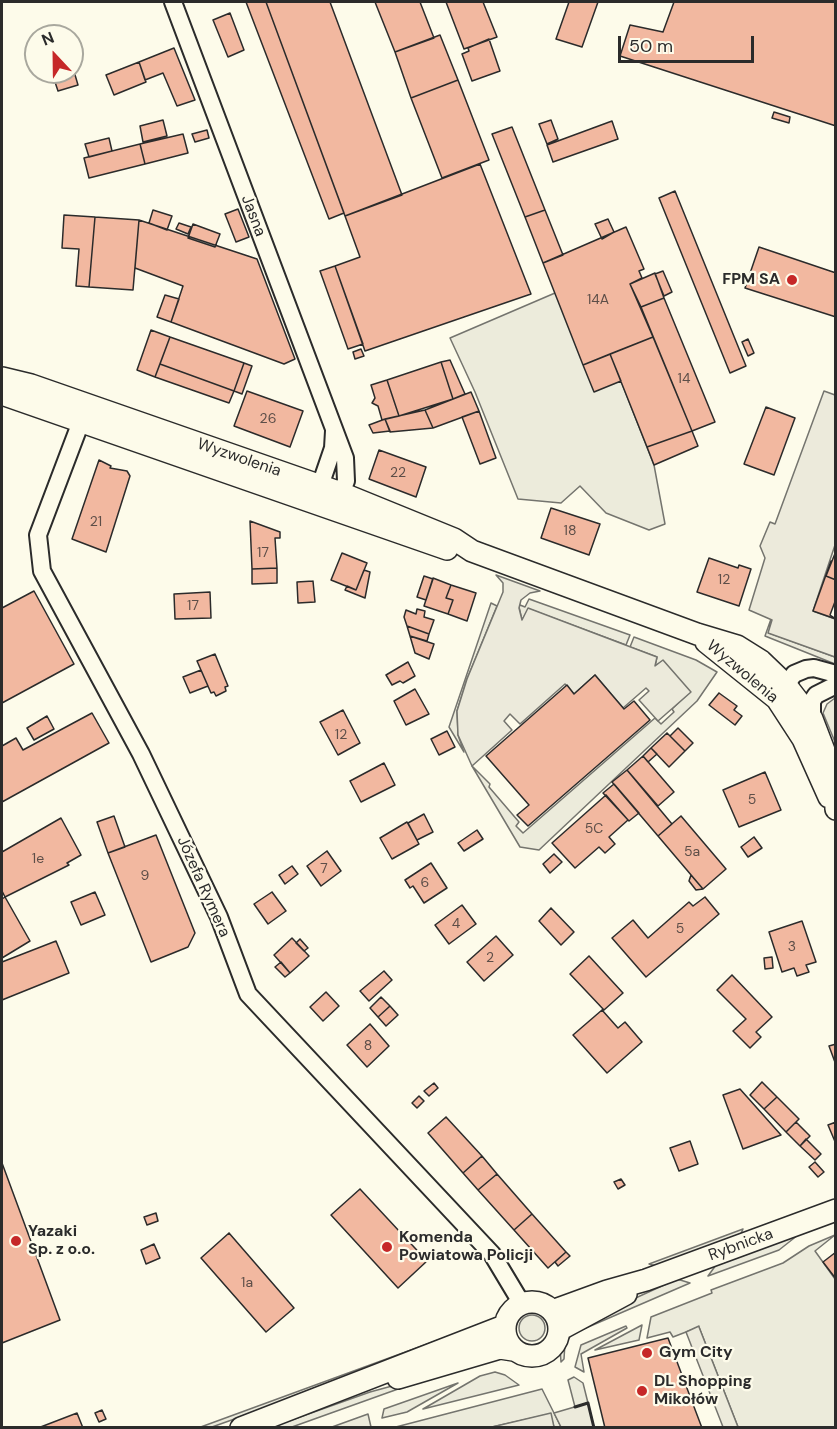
<!DOCTYPE html>
<html>
<head>
<meta charset="utf-8">
<style>
  body { margin:0 }
  #map { position:relative; width:837px; height:1429px; overflow:hidden; background:#fdfbea; font-family:"DM Sans",sans-serif }
  canvas { display:block }
  .frame { position:absolute; inset:0; border:3px solid #2b2b2b; pointer-events:none }
  .north { position:absolute; left:24px; top:24px; width:60px; height:60px; box-sizing:border-box; background:#fdfbea; border:2px solid #a9a89e; border-radius:50%; rotate:338deg; font-size:16px; font-weight:700; line-height:24px; text-align:center; color:#2b2b2b }
  .north::after { content:''; display:block; margin:auto; width:21px; height:27px; background:#c62828; clip-path:polygon(50% 0,100% 100%,50% 72%,0 100%) }
  .scale { position:absolute; left:618px; top:36px; width:136px; height:27px; box-sizing:border-box; border:3px solid #2b2b2b; border-top:0; padding-left:8px; font-size:18px; line-height:21px; white-space:nowrap; color:#2b2b2b; -webkit-text-stroke:4px #fdfbea; paint-order:stroke }
</style>
</head>
<body>
<div id="map">
<canvas width="837" height="1429"></canvas>
<div class="frame"></div>
<div class="north">N</div>
<div class="scale">50 m</div>
</div>
<script>
const g = document.querySelector('canvas').getContext('2d');
g.lineJoin = 'round';
function paint(path, color) { g.fillStyle = color; g.fill(path, 'evenodd'); }
const toPath = rows => new Path2D(rows.map(r => 'M' + r).join(''));
function stroke(path, color, width, dash) { g.strokeStyle = color; g.lineWidth = width; g.lineCap = dash ? 'butt' : 'round'; g.setLineDash(dash || []); g.stroke(path); }
function drawText(font, color, halo, rows, align = 'center') {
  g.font = font + ' "DM Sans",sans-serif'; g.lineWidth = 4.5; g.setLineDash([]); g.textBaseline = 'middle'; g.strokeStyle = halo; g.fillStyle = color; for (const [text, x, y, turn = 0] of rows) {
    g.save(); g.translate(x, y); g.rotate((+turn || 0) * Math.PI / 180); g.textAlign = isNaN(turn) ? turn : align; if (halo) g.strokeText(text, 0, 0); g.fillText(text, 0, 0); g.restore();
  }
}
const green = toPath([
  [555,293,621,381,654,465,665,524,649,530,606,513,580,486,561,503,518,499,475,392,450,338,555,293],
  [529,599,630,635,626,645,529,609,522,620,519,607,520,605,525,607,529,599],
  [491,603,497,606,467,679,457,711,458,735,464,752,449,727,491,603],
  [771,619,769,633,835,657,835,664,765,636,771,619],
  [634,637,696,660,717,672,697,701,539,850,520,847,472,766,490,784,489,787,519,822,516,826,523,833,655,718,661,724,674,712,672,709,690,692,663,661,655,666,657,657,630,647,634,637],
  [835,698,836,698,835,742,823,713,827,704,835,698],
  [743,1229,740,1236,656,1266,649,1264,743,1229],
  [798,1235,779,1250,708,1276,716,1265,798,1235],
  [835,1235,815,1251,835,1279,835,1427,738,1427,699,1327,673,1337,670,1332,647,1338,651,1317,712,1293,711,1290,783,1263,809,1246,835,1235],
  [677,1279,690,1283,572,1334,565,1343,564,1359,561,1362,560,1348,563,1339,616,1307,677,1279],
  '519 1328a13 13 0 1 1 26 0a13 13 0 1 1-26 0Z',
  [642,1325,639,1340,595,1350,642,1325],
  [626,1326,627,1328,581,1354,584,1372,575,1367,581,1345,626,1326],
  [471,1328,389,1364,212,1427,198,1428,471,1328],
  [495,1372,505,1375,519,1385,423,1409,480,1376,495,1372],
  [425,1377,426,1379,292,1427,269,1428,370,1392,425,1377],
  [574,1377,583,1383,588,1403,575,1407,568,1380,574,1377],
  [458,1383,407,1412,382,1418,384,1409,458,1383],
  [542,1389,561,1427,554,1427,550,1414,492,1427,392,1428,542,1389],
  [368,1414,371,1427,332,1427,368,1414]
]);
paint(green, '#ecebdb');
stroke(green, '#74746e', 1.5);
const parking = toPath([
  [824,391,835,395,835,545,813,611,835,619,835,657,768,633,772,620,749,610,765,558,760,546,770,522,775,524,824,391],
  [496,575,540,591,530,593,521,600,519,608,522,620,528,608,657,657,655,666,663,660,691,692,658,721,639,700,649,691,646,688,623,708,595,675,574,694,565,684,520,724,510,714,504,721,512,730,472,766,458,735,457,711,467,679,503,592,503,583,496,575],
  [699,1326,699,1327,738,1427,723,1427,686,1332,699,1326],
  [588,1403,594,1427,561,1427,554,1413,588,1403],
  [551,1413,554,1427,492,1427,551,1413]
]);
paint(parking, '#eceadb');
stroke(parking, '#74746e', 1.5);
const building = toPath([
  [246,2,266,2,344,213,329,219,246,2],
  [266,2,330,2,402,195,345,216,266,2],
  [375,2,420,2,434,38,395,52,375,2],
  [446,2,483,2,497,37,464,49,446,2],
  [569,2,598,2,582,47,556,39,569,2],
  [674,2,836,2,836,126,620,56,630,25,663,32,674,2],
  [230,13,244,50,228,57,213,20,230,13],
  [440,35,458,80,411,98,395,52,440,35],
  [489,39,500,71,472,81,462,54,469,51,468,48,489,39],
  [174,48,195,100,177,106,163,73,145,80,139,62,174,48],
  [139,62,146,82,114,95,106,75,139,62],
  [73,68,78,85,58,91,53,76,72,72,73,68],
  [458,80,489,160,442,178,411,98,458,80],
  [774,112,790,117,789,123,772,118,774,112],
  [163,120,167,136,143,142,140,126,163,120],
  [551,120,558,139,547,144,539,124,551,120],
  [612,121,618,139,553,162,547,145,612,121],
  [512,127,545,210,525,217,492,134,512,127],
  [207,130,209,138,195,142,192,134,207,130],
  [183,134,188,153,145,164,140,144,183,134],
  [109,138,112,151,89,157,85,144,109,138],
  [140,144,145,164,89,178,84,158,140,144],
  [480,164,531,294,365,351,335,266,360,257,345,216,480,164],
  [675,191,746,366,730,373,659,198,675,191],
  [238,209,249,237,236,242,225,214,238,209],
  [153,210,172,216,167,230,149,223,153,210],
  [545,210,563,255,543,263,525,217,545,210],
  [64,215,95,217,89,287,76,286,79,249,62,248,64,215],
  [95,217,139,220,133,290,89,287,95,217],
  [608,219,614,232,602,239,595,224,608,219],
  [139,220,257,259,295,359,284,364,171,322,183,286,135,268,139,220],
  [179,223,191,227,188,234,176,229,179,223],
  [193,224,220,234,215,247,188,238,193,224],
  [626,227,644,269,639,271,642,278,630,284,653,337,583,365,543,263,626,227],
  [759,247,836,273,836,317,745,288,759,247],
  [335,266,363,344,348,349,320,271,335,266],
  [663,271,672,292,664,296,655,274,663,271],
  [655,273,664,298,641,307,630,284,655,273],
  [165,295,179,299,171,322,157,317,165,295],
  [664,298,715,422,692,431,641,307,664,298],
  [151,330,170,337,155,377,137,370,151,330],
  [170,337,244,363,234,391,160,364,170,337],
  [653,337,692,431,647,447,610,354,653,337],
  [748,339,754,353,748,356,742,342,748,339],
  [361,349,364,356,355,359,353,352,361,349],
  [610,354,621,381,594,392,583,365,610,354],
  [450,360,465,394,453,399,441,362,450,360],
  [441,362,453,399,399,416,387,380,441,362],
  [244,363,252,366,242,394,234,391,244,363],
  [160,364,234,391,229,403,155,377,160,364],
  [387,380,399,416,382,420,378,406,372,403,375,398,371,385,387,380],
  [247,391,303,411,290,447,234,426,247,391],
  [471,392,479,411,433,428,425,410,471,392],
  [766,407,795,418,774,475,744,464,766,407],
  [425,410,433,428,390,432,385,419,425,410],
  [479,411,496,458,480,464,462,417,479,411],
  [385,419,390,431,373,433,369,425,385,419],
  [692,431,698,446,654,465,647,447,692,431],
  [379,450,426,467,416,497,369,479,379,450],
  [99,460,111,466,110,468,127,471,130,476,106,552,72,539,99,460],
  [551,508,600,524,589,555,541,538,551,508],
  [250,521,280,532,280,538,275,538,277,568,252,569,250,521],
  [836,551,836,580,826,576,836,551],
  [342,553,367,563,356,590,331,580,342,553],
  [709,558,738,568,739,565,751,569,739,606,697,592,709,558],
  [831,561,826,576,836,580,836,599,830,615,836,619,813,611,831,561],
  [277,568,277,583,252,584,252,569,277,568],
  [364,570,370,572,365,598,345,590,347,586,356,590,364,570],
  [424,576,433,579,426,600,417,597,424,576],
  [433,578,451,585,446,598,453,600,448,614,424,606,433,578],
  [313,581,315,602,298,603,297,582,313,581],
  [451,585,476,593,467,621,448,614,453,600,446,598,451,585],
  [34,591,74,664,2,703,2,608,34,591],
  [210,592,211,618,175,619,174,594,210,592],
  [417,609,425,611,424,617,434,620,429,634,407,626,404,617,406,610,416,614,417,609],
  [407,626,429,634,427,641,410,636,407,626],
  [410,636,434,644,429,659,415,653,410,636],
  [215,654,228,686,225,687,226,691,216,696,214,692,211,693,197,661,215,654],
  [408,662,415,676,403,683,400,681,392,685,386,675,408,662],
  [201,670,208,686,190,693,183,677,201,670],
  [595,675,624,709,634,701,650,720,528,826,517,815,529,805,486,756,567,685,574,694,595,675],
  [415,689,429,714,406,725,394,701,415,689],
  [719,693,737,706,734,710,742,716,735,725,709,705,719,693],
  [343,710,360,743,338,755,320,722,343,710],
  [92,713,109,743,2,802,2,746,16,738,23,750,92,713],
  [47,716,54,729,34,740,27,728,47,716],
  [678,728,693,743,685,751,670,736,678,728],
  [447,731,455,747,439,755,431,739,447,731],
  [667,733,685,751,669,767,651,748,667,733],
  [651,748,657,754,648,762,643,756,651,748],
  [643,756,674,792,658,806,627,770,643,756],
  [384,763,395,785,361,802,350,781,384,763],
  [627,770,672,824,658,836,612,782,627,770],
  [765,772,781,810,739,827,723,790,765,772],
  [614,784,639,813,629,821,603,793,614,784],
  [606,795,628,820,609,837,615,844,605,853,599,847,575,868,552,843,606,795],
  [424,814,433,832,417,840,408,823,424,814],
  [114,816,125,847,108,853,97,822,114,816],
  [681,816,726,869,703,889,658,836,681,816],
  [61,818,81,855,67,863,69,865,5,897,2,891,2,852,61,818],
  [407,822,419,844,392,859,380,838,407,822],
  [477,830,483,839,464,851,458,843,477,830],
  [156,835,195,933,188,947,151,962,108,853,156,835],
  [754,837,762,848,748,857,741,847,754,837],
  [327,851,341,871,321,886,307,866,327,851],
  [554,854,562,862,550,873,543,864,554,854],
  [431,863,447,888,424,903,413,886,410,888,405,880,431,863],
  [292,866,298,874,285,884,279,875,292,866],
  [691,875,703,889,696,890,689,881,691,875],
  [95,892,105,915,81,925,71,902,95,892],
  [272,892,286,911,268,924,254,904,272,892],
  [5,897,30,941,2,958,2,899,5,897],
  [705,897,719,914,646,977,612,938,633,920,648,938,689,902,693,906,705,897],
  [462,905,476,924,449,944,435,925,462,905],
  [551,908,574,932,561,945,539,921,551,908],
  [802,921,816,962,806,965,809,972,797,976,794,968,782,972,769,932,802,921],
  [496,936,513,955,484,981,467,962,496,936],
  [292,938,309,956,290,973,274,955,292,938],
  [300,939,308,948,304,951,296,943,300,939],
  [56,941,69,973,2,1000,2,962,56,941],
  [589,956,623,993,604,1010,570,974,589,956],
  [772,957,773,968,765,969,764,958,772,957],
  [281,962,290,973,285,977,275,967,281,962],
  [384,971,392,980,369,1001,360,991,384,971],
  [732,975,772,1017,756,1032,761,1037,750,1048,733,1031,746,1019,717,990,732,975],
  [326,992,339,1006,323,1021,310,1007,326,992],
  [381,997,390,1006,378,1017,370,1008,381,997],
  [390,1006,398,1015,386,1026,378,1017,390,1006],
  [602,1010,618,1028,625,1022,642,1042,607,1073,573,1035,602,1010],
  [370,1024,389,1046,367,1067,347,1045,370,1024],
  [836,1044,836,1065,829,1046,836,1044],
  [762,1082,777,1097,764,1109,750,1095,762,1082],
  [434,1083,438,1088,429,1096,424,1091,434,1083],
  [740,1089,781,1135,743,1149,723,1095,740,1089],
  [419,1096,424,1101,417,1108,412,1103,419,1096],
  [777,1097,799,1119,786,1132,764,1109,777,1097],
  [446,1117,482,1156,463,1173,428,1133,446,1117],
  [796,1122,810,1136,800,1146,786,1132,796,1122],
  [836,1122,836,1144,828,1125,836,1122],
  [806,1139,821,1154,815,1160,800,1146,806,1139],
  [690,1141,698,1164,679,1171,670,1148,690,1141],
  [482,1156,497,1174,478,1190,463,1173,482,1156],
  [815,1162,824,1172,818,1177,809,1167,815,1162],
  [2,1163,60,1320,2,1343,2,1163],
  [497,1174,532,1214,514,1230,478,1190,497,1174],
  [621,1179,625,1185,618,1189,614,1182,621,1179],
  [360,1189,427,1261,398,1288,331,1215,360,1189],
  [156,1213,158,1221,147,1225,144,1217,156,1213],
  [532,1214,566,1252,548,1268,514,1230,532,1214],
  [229,1233,294,1308,266,1332,201,1258,229,1233],
  [154,1244,160,1258,146,1264,141,1250,154,1244],
  [566,1252,570,1256,558,1266,555,1262,566,1252],
  [836,1252,836,1279,823,1262,836,1252],
  [668,1338,702,1428,605,1428,588,1358,668,1338],
  [102,1410,106,1419,99,1422,95,1413,102,1410],
  [77,1413,83,1428,38,1428,77,1413]
]);
paint(building, '#f2b8a0');
stroke(building, '#2b2b2b', 1.5);
const minor = toPath([
  [173,2,345,458,346,481,341,493,323,504,320,486,333,448,334,431],
  [85,411,38,535,42,571,141,754,219,917,248,994,492,1254,522,1304],
  [780,694,794,674,806,669,814,668,836,674],
  [812,719,812,701,816,695,836,685]
]);
const tertiary = toPath([
  [2,378,31,385,341,493,454,539,472,551,697,634,737,646,761,661,785,684,812,719,835,779,836,809],
  [2,394,447,549],
  [706,642,777,699,803,739,829,797],
  '505 1329a27 27 0 1 1 54 0a27 27 0 1 1-54 0Z',
  [552,1311,607,1291,646,1280,836,1210],
  [559,1330,626,1294],
  [398,1378,500,1348,513,1350],
  [241,1428,504,1326]
]);
stroke(minor, '#2b2b2b', 20);
stroke(tertiary, '#2b2b2b', 24);
stroke(minor, '#fdfbea', 16);
stroke(tertiary, '#fdfbea', 21);
stroke(toPath([
  [575,1407,588,1403,594,1428]
]), '#2b2b2b', 3);
for (const [x, y, r, color] of [
  [792,280,6,"#c62828"],
  [16,1241,6,"#c62828"],
  [387,1247,6,"#c62828"],
  [647,1353,6,"#c62828"],
  [642,1391,6,"#c62828"]
]) { const dot = new Path2D(); dot.arc(x, y, r, 0, 2 * Math.PI); g.fillStyle = color; g.fill(dot); stroke(dot, '#fdfbea', 2); }
drawText('14px', '#5d4e48', null, [
  ["14A",598,300],
  ["14",684,379],
  ["26",268,419],
  ["22",398,473],
  ["21",96,522],
  ["18",570,531],
  ["17",263,553],
  ["12",724,580],
  ["17",193,606],
  ["12",341,735],
  ["5",752,800],
  ["5C",594,829],
  ["5a",692,852],
  ["1e",38,859],
  ["7",324,869],
  ["9",145,876],
  ["6",425,883],
  ["4",456,924],
  ["5",680,929],
  ["3",792,947],
  ["2",490,958],
  ["8",368,1046],
  ["1a",247,1283]
]);
drawText('16px', '#2b2b2b', '#fdfbea', [
  ["Jasna",253,216,69],
  ["Wyzwolenia",239,458,19],
  ["Wyzwolenia",742,672,40],
  ["Józefa Rymera",203,887,66],
  ["Rybnicka",741,1245,-20]
]);
drawText('bold 16px', '#2b2b2b', '#fdfbea', [
  ["FPM SA",780,280,"right"],
  ["Yazaki",28,1232],
  ["Sp. z o.o.",28,1250],
  ["Komenda",399,1238],
  ["Powiatowa Policji",399,1256],
  ["Gym City",659,1353],
  ["DL Shopping",654,1382],
  ["Mikołów",654,1400]
], 'left');
</script>
</body>
</html>
